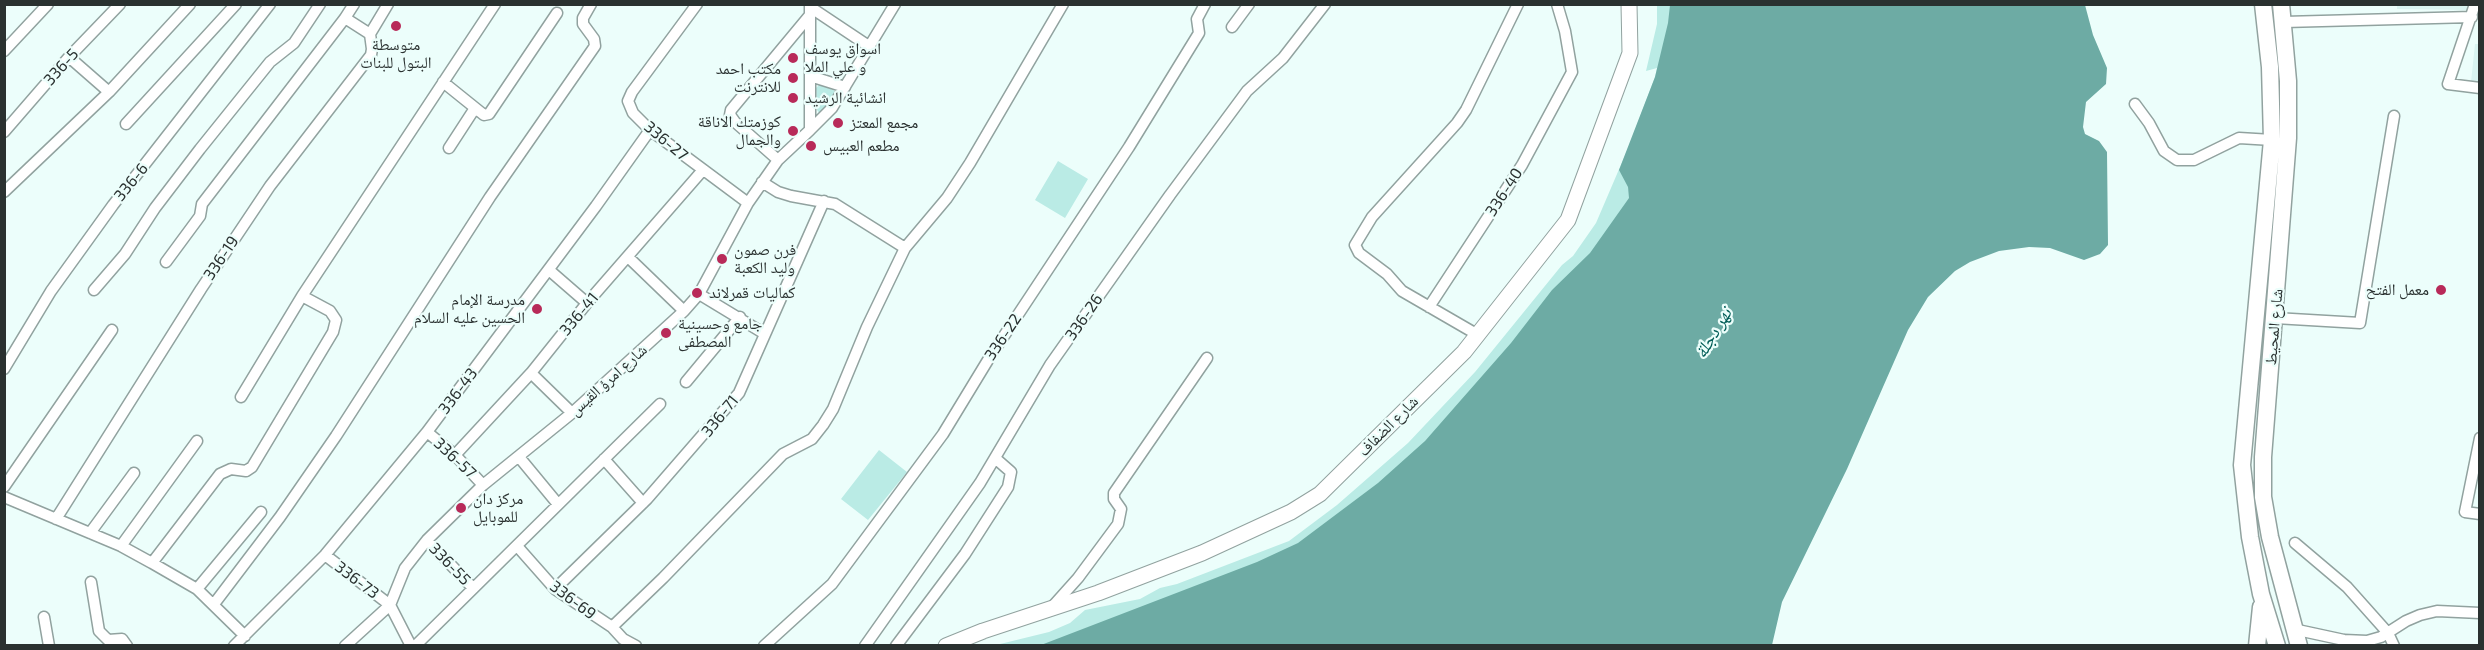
<!DOCTYPE html>
<html>
<head>
<meta charset="utf-8">
<style>
  body { margin:0 }
  #map { position:relative; width:2484px; height:650px; overflow:hidden; background:#ecfefb; font-family:"Exo 2",sans-serif }
  canvas { display:block }
  .frame { position:absolute; inset:0; border:6px solid #2a3130; pointer-events:none }
</style>
</head>
<body>
<div id="map">
<canvas width="2484" height="650"></canvas>
<div class="frame"></div>
</div>
<script>
const g = document.querySelector('canvas').getContext('2d');
g.lineJoin = 'round';
function paint(path, color) { g.fillStyle = color; g.fill(path, 'evenodd'); }
const toPath = rows => new Path2D(rows.map(r => 'M' + r).join(''));
function stroke(path, color, width, dash) { g.strokeStyle = color; g.lineWidth = width; g.lineCap = dash ? 'butt' : 'round'; g.setLineDash(dash || []); g.stroke(path); }
function drawText(font, color, halo, rows, align = 'center') {
  g.font = font + ' "Exo 2","Noto Naskh Arabic",sans-serif'; g.lineWidth = 4.5; g.setLineDash([]); g.textBaseline = 'middle'; g.strokeStyle = halo; g.fillStyle = color; for (const [text, x, y, turn = 0] of rows) {
    g.save(); g.translate(x, y); g.rotate((+turn || 0) * Math.PI / 180); g.textAlign = isNaN(turn) ? turn : align; if (halo) g.strokeText(text, 0, 0); g.fillText(text, 0, 0); g.restore();
  }
}
paint(toPath([
  [2397,5,2397,4,2469,5,2467,10,2397,9],
  [2475,44,2479,44,2479,83,2471,82]
]), '#d9f4f1');
paint(toPath([
  [1657,5,1693,5,1628,187,1630,194,1635,198,1544,319,1336,533,1063,645,992,646,1049,632,1070,623,1085,610,1140,599,1160,588,1177,584,1289,541,1337,505,1408,443,1475,372,1562,265,1573,256,1596,223,1629,146,1655,77,1657,68,1646,71,1657,24],
  [820,84,835,91,824,112,820,114,817,110,816,88],
  [1058,161,1088,179,1065,218,1035,200],
  [879,450,907,472,868,520,841,499]
]), '#baebe5');
paint(toPath([
  [1670,5,2085,5,2093,35,2107,68,2106,84,2086,102,2083,127,2085,134,2099,141,2107,152,2108,245,2100,254,2084,260,2050,248,2029,247,1999,251,1970,262,1955,271,1928,297,1908,330,1847,469,1782,602,1772,645,1041,645,1257,562,1298,543,1378,483,1425,441,1511,343,1552,290,1590,253,1629,198,1628,187,1619,170,1655,77,1668,23]
]), '#6daba4');
const street = toPath([
  [697,4,632,92,628,101,633,113,650,130,748,203],
  [2475,4,2448,84,2480,88],
  [810,7,870,47],
  [345,18,370,34],
  [2284,22,2472,17],
  [1232,27,1249,4],
  [4,51,48,4],
  [69,57,109,92],
  [810,76,845,87],
  [443,82,484,115,489,114,557,13],
  [2135,104,2149,123,2164,151,2177,160,2194,160,2239,138,2272,140],
  [126,124,236,4],
  [810,130,832,108,895,4],
  [4,132,69,57,120,4],
  [449,148,475,108],
  [778,160,735,122,730,115,731,110,810,15],
  [762,182,778,192,791,196,835,204,905,248],
  [4,192,109,92,190,4],
  [628,257,684,311],
  [166,262,200,216,202,204,345,18,354,4],
  [549,270,587,303],
  [94,290,125,254,155,208,200,149,270,62,294,43,320,4],
  [699,294,765,334],
  [1429,307,1522,165,1572,72,1565,31,1557,4],
  [2275,318,2360,323,2394,116],
  [1478,335,1402,291,1387,274,1359,253,1355,245,1372,217,1457,123,1466,110,1518,4],
  [4,369,51,291,113,205,270,4],
  [531,373,572,413],
  [686,382,740,317],
  [241,397,302,296,495,4],
  [427,432,455,455,483,485],
  [2480,438,2465,512,2480,514],
  [455,455,531,373,587,303,702,171],
  [519,457,557,503],
  [604,459,643,503],
  [4,487,112,330],
  [4,497,121,546,152,563,197,589,245,636],
  [56,519,201,289,270,186,371,55,372,49,370,34,388,4],
  [90,533,134,473],
  [427,540,473,588],
  [2295,543,2347,587,2388,633,2394,646],
  [121,546,197,441],
  [517,546,555,589,612,627,623,639,636,646],
  [325,555,390,605,411,646],
  [152,563,220,474,231,469,246,471,252,467,333,332,336,320,330,311,302,296],
  [91,582,99,631,108,640,122,639,127,646],
  [197,589,261,512],
  [555,589,647,499,739,393,824,201],
  [214,604,280,517,336,436,490,197,595,46,594,39,583,24,583,18,591,4],
  [1052,607,1078,578,1118,524,1121,509,1114,499,1114,493,1207,358],
  [44,617,49,646],
  [612,627,663,578,783,454,812,439,823,425,833,409,867,327,905,248,947,198,970,163,1063,4],
  [2293,629,2344,640,2367,641,2381,637,2406,621,2420,615,2437,611,2480,613],
  [234,646,325,555,427,432,596,206,650,130],
  [345,646,390,605,405,568,427,540,483,485,572,413,684,311,699,294,748,203,778,160,810,130,810,4],
  [415,646,660,404],
  [764,646,832,584,943,434,988,360,1129,147,1199,33,1197,19,1205,4],
  [865,646,980,483,1050,365,1170,195,1247,91,1283,58,1325,4],
  [896,646,965,554,1008,487,1011,472,995,458]
]);
const secondary = toPath([
  [946,646,983,631,1098,593,1202,553,1291,512,1320,494,1464,352,1568,220,1630,53,1629,4]
]);
const primary = toPath([
  [2263,4,2270,67,2272,140,2242,465,2250,537,2261,594,2277,646],
  [2281,4,2288,81,2288,138,2263,457,2263,497,2270,537,2299,646],
  [2257,646,2261,607]
]);
stroke(street, '#91a29f', 13);
stroke(secondary, '#91a29f', 17);
stroke(primary, '#91a29f', 19);
stroke(street, '#fff', 10);
stroke(secondary, '#fff', 15);
stroke(primary, '#fff', 16);
for (const [x, y, r, color] of [
  [396,26,6,"#b82a59"],
  [793,58,6,"#b82a59"],
  [793,78,6,"#b82a59"],
  [793,98,6,"#b82a59"],
  [838,123,6,"#b82a59"],
  [793,131,6,"#b82a59"],
  [811,146,6,"#b82a59"],
  [722,259,6,"#b82a59"],
  [2441,290,6,"#b82a59"],
  [697,293,6,"#b82a59"],
  [537,309,6,"#b82a59"],
  [666,333,6,"#b82a59"],
  [461,508,6,"#b82a59"]
]) { const dot = new Path2D(); dot.arc(x, y, r, 0, 2 * Math.PI); g.fillStyle = color; g.fill(dot); stroke(dot, '#ecfefb', 2); }
drawText('16px', '#2a3130', '#ecfefb', [
  ["متوسطة",396,45,"center"],
  ["البتول للبنات",396,63,"center"],
  ["اسواق يوسف",805,49],
  ["و علي الملا",805,67],
  ["مكتب احمد",781,69,"right"],
  ["للانترنت",781,87,"right"],
  ["انشائية الرشيد",805,98],
  ["كوزمتك الاناقة",781,122,"right"],
  ["والجمال",781,140,"right"],
  ["مجمع المعتز",850,123],
  ["مطعم العبيس",823,146],
  ["فرن صمون",734,250],
  ["وليد الكعبة",734,268],
  ["معمل الفتح",2429,290,"right"],
  ["كماليات قمرلاند",709,293],
  ["مدرسة الإمام",525,300,"right"],
  ["الحسين عليه السلام",525,318,"right"],
  ["جامع وحسينية",678,324],
  ["المصطفى",678,342],
  ["مركز دان",473,499],
  ["للموبايل",473,517]
], 'left');
drawText('16px', '#2a3130', '#ecfefb', [
  ["336-5",61,67,-48],
  ["336-27",666,141,40],
  ["336-6",131,182,-51],
  ["336-40",1504,192,-57],
  ["336-19",221,258,-56],
  ["336-41",579,314,-50],
  ["336-26",1084,317,-55],
  ["شارع المحيط",2274,327,-85],
  ["336-22",1003,337,-56],
  ["شارع امرؤ القيس",608,380,-42],
  ["336-43",458,391,-53],
  ["336-71",720,416,-51],
  ["شارع الضفاف",1388,426,-45],
  ["336-57",455,458,43],
  ["336-55",450,564,46],
  ["336-73",357,580,37],
  ["336-69",573,600,37]
]);
drawText('italic 18px', '#005d57', '#ecfefb', [
  ["نهر دجلة",1713,333,-59]
]);
</script>
</body>
</html>
